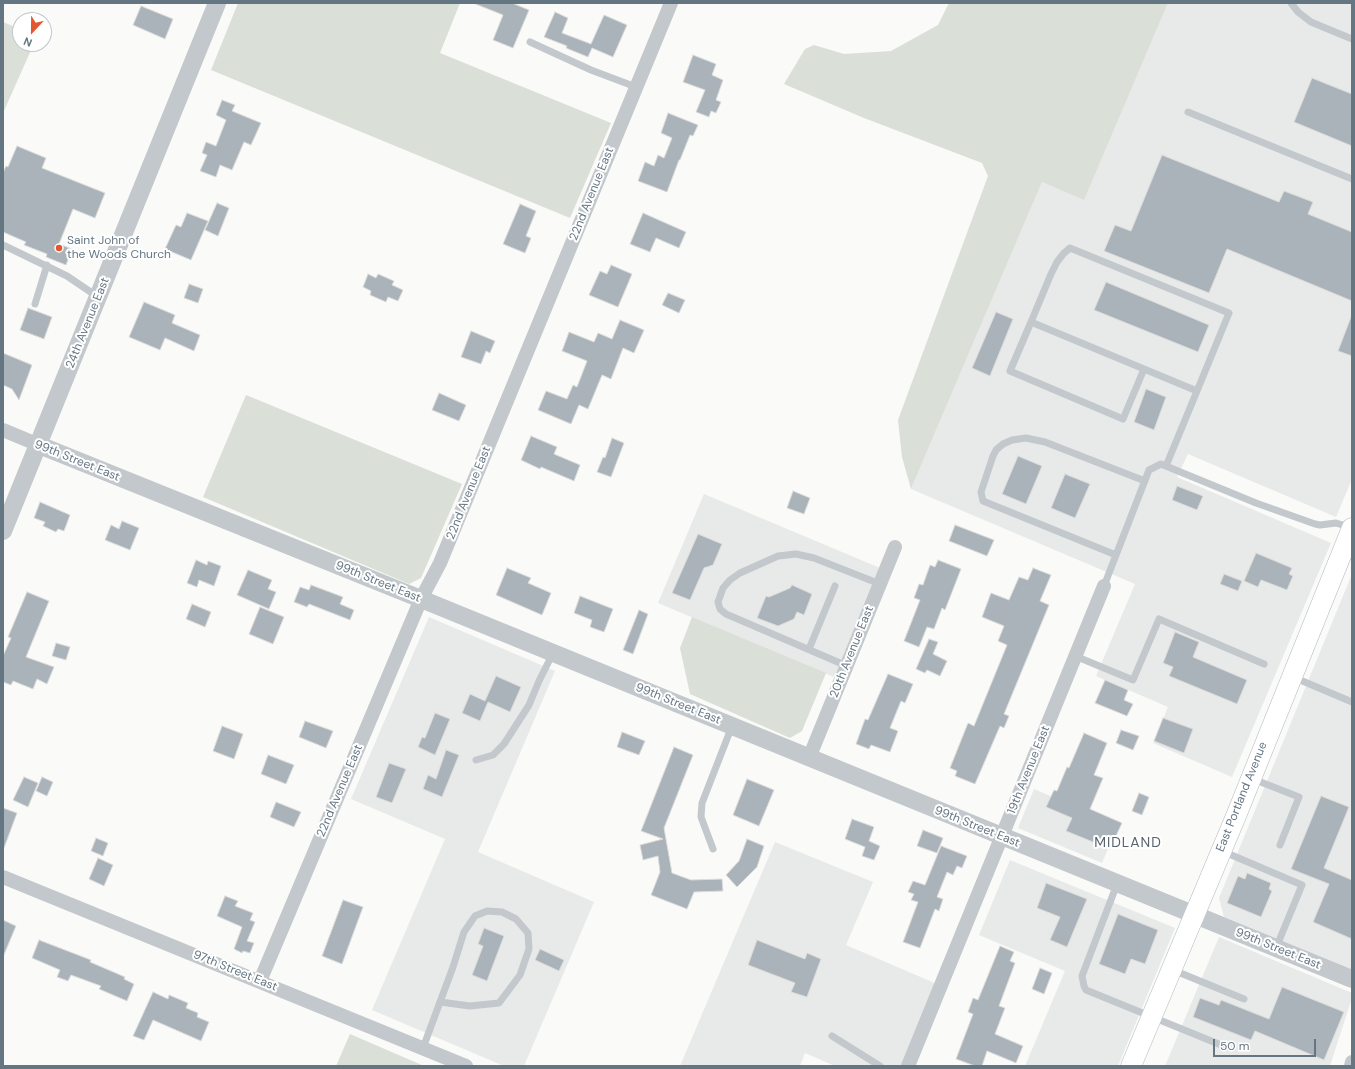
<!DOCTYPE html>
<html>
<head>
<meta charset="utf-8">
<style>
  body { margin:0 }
  #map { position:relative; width:1355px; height:1069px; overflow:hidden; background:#fafaf8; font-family:"DM Sans",sans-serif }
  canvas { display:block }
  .frame { position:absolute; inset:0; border:4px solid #657683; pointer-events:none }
  .north { position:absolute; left:12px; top:12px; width:40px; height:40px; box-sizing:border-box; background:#fff; border:1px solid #c1c8cd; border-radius:50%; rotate:202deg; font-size:11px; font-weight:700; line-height:16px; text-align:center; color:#657683 }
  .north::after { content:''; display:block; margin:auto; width:14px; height:18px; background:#e4572e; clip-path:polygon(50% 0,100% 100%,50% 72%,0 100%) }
  .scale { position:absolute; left:1213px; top:1039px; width:103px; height:18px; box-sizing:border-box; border:2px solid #657683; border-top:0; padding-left:5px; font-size:12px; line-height:14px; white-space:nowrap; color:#657683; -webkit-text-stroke:3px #fff; paint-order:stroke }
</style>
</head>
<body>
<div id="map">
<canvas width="1355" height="1069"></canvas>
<div class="frame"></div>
<div class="north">N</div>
<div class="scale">50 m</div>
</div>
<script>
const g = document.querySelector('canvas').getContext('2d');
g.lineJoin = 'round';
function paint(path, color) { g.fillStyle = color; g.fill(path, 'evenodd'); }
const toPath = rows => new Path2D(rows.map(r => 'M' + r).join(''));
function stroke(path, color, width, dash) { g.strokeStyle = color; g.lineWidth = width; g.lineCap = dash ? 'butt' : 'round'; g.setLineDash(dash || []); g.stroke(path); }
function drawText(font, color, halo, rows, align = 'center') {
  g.font = font + ' "DM Sans",sans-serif'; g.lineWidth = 4; g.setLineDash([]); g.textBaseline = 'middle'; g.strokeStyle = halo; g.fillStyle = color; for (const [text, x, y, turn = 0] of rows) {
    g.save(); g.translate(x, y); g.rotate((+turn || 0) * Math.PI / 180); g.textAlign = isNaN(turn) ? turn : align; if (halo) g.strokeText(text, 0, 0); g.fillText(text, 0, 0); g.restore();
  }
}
paint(toPath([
  [1168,3,1352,3,1352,479,1336,517,1188,454,1177,477,1331,543,1232,777,1153,743,1168,707,1096,676,1135,584,911,489,1042,182,1084,199],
  [704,494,880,568,834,677,658,603],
  [1352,574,1352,969,1224,917,1219,898],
  [429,617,555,671,478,852,594,902,524,1066,504,1066,372,1010,445,839,351,799],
  [1034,789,1118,825,1102,863,1018,828],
  [775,842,873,882,846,945,937,984,902,1066,835,1066,805,1053,800,1066,680,1066],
  [1010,860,1175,928,1118,1066,1025,1066,1065,971,979,935],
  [1219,937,1352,993,1352,998,1330,1066,1165,1066]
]), '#e8e9e9');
paint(toPath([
  [238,3,460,3,440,53,611,123,570,218,211,70],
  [949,3,1168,3,1084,200,1042,182,911,489,902,457,898,420,988,176,982,163,864,118,784,84,805,49,814,45,844,54,891,51,938,25],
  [3,22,20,29,20,44,31,44,32,48,3,113],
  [246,395,462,484,421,578,409,584,203,497],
  [692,617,826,673,802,731,790,738,690,694,680,648],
  [350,1034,424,1066,336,1066]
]), '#dadfd7');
const building = toPath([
  [473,3,512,3,529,10,513,48,493,40,503,15,473,3],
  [141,6,173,19,165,39,133,25,141,6],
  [555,12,568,18,562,33,591,44,604,15,627,25,613,57,592,48,588,57,566,48,567,46,544,37,555,12],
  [693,55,716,64,712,75,723,80,716,100,721,102,716,113,711,111,709,117,696,112,705,90,683,82,693,55],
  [1312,78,1352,94,1352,146,1294,122,1312,78],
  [222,100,235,105,232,111,261,123,251,145,244,142,232,170,220,165,216,177,200,171,207,155,202,153,206,142,216,146,226,120,216,115,222,100],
  [668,113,698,125,693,136,690,135,680,160,679,160,667,192,638,181,645,162,654,166,658,155,664,158,672,138,661,133,668,113],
  [17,146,46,158,42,168,105,193,95,218,73,209,59,244,72,249,66,265,46,257,47,254,24,245,26,242,3,232,3,173,6,166,8,167,17,146],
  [1162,155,1279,202,1284,191,1313,202,1308,214,1352,232,1352,301,1227,249,1209,293,1104,251,1115,225,1131,231,1162,155],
  [217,203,229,208,218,236,205,230,217,203],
  [520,204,536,211,526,236,531,238,525,253,503,244,520,204],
  [187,213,208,221,191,260,165,249,176,225,181,227,187,213],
  [643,213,686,232,679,248,656,238,650,252,630,244,643,213],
  [611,265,632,274,618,307,589,295,600,271,607,274,611,265],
  [368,274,376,278,378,274,394,281,392,285,403,290,398,301,388,297,386,302,370,295,371,291,363,287,368,274],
  [1106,282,1209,325,1198,352,1094,310,1106,282],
  [189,284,203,289,198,303,184,298,189,284],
  [668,293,685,300,679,313,662,305,668,293],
  [144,302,175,315,172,323,200,335,194,351,165,338,160,350,129,337,144,302],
  [28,308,52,317,44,339,20,330,28,308],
  [996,312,1013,319,990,376,972,368,996,312],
  [1351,317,1352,317,1352,356,1338,351,1351,317],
  [620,320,644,330,634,353,623,348,611,379,602,375,588,409,579,405,571,424,538,410,546,391,567,399,573,385,577,387,587,361,562,351,569,332,594,342,598,333,612,339,620,320],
  [471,331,495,341,490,353,486,351,481,364,461,357,471,331],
  [3,353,32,365,19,400,12,389,3,385,3,353],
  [1146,389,1166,397,1154,430,1134,422,1146,389],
  [439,393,466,405,459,421,432,410,439,393],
  [531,436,557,447,554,454,580,465,574,481,541,467,540,469,521,460,531,436],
  [612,438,624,443,611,477,597,472,603,457,605,458,612,438],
  [1018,456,1042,466,1026,504,1002,494,1018,456],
  [1065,474,1090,484,1075,518,1051,508,1065,474],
  [1177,486,1203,496,1197,510,1172,500,1177,486],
  [793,491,810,498,804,514,787,508,793,491],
  [40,502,70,515,64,531,58,529,56,532,43,526,45,522,34,518,40,502],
  [122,521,139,528,130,550,105,540,111,525,119,529,122,521],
  [955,525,994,540,987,556,949,541,955,525],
  [698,534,722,544,713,565,704,568,690,600,672,593,698,534],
  [1256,553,1292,568,1289,574,1293,576,1287,590,1261,580,1258,587,1244,581,1256,553],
  [196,560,207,565,208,561,221,566,214,586,199,580,197,587,187,583,196,560],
  [938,560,961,569,945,610,942,608,934,629,927,627,919,647,904,641,920,600,914,598,919,584,923,585,930,565,935,567,938,560],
  [507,568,531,578,528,583,551,593,542,615,496,595,507,568],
  [1033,568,1051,575,1040,601,1049,605,1004,714,1009,716,1004,728,1000,726,975,784,955,776,957,771,950,768,968,723,974,726,1007,645,998,641,1004,626,982,617,991,593,1009,600,1019,577,1028,580,1033,568],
  [248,570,272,580,268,589,276,592,269,609,237,595,248,570],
  [1224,574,1242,581,1238,591,1220,584,1224,574],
  [311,585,343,597,340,604,354,610,350,620,309,604,307,607,294,602,300,587,309,590,311,585],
  [792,585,812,594,804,615,797,612,794,619,778,626,757,618,766,596,769,597,790,588,792,585],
  [27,592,49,601,26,657,54,667,47,684,37,679,33,689,13,681,11,685,3,682,3,656,11,638,8,637,27,592],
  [580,596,613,609,604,632,590,627,592,620,574,613,580,596],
  [192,604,211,612,205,627,186,619,192,604],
  [260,607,284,617,273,644,249,634,260,607],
  [639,610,648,614,633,654,623,650,639,610],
  [1175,632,1199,642,1193,657,1247,680,1237,704,1169,676,1173,667,1163,663,1175,632],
  [929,639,938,642,933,654,947,661,940,676,927,670,925,673,916,669,929,639],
  [56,643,70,647,66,660,52,656,56,643],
  [888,674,913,684,905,703,901,701,890,728,898,731,890,752,871,745,869,749,856,744,865,719,868,720,888,674],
  [496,676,521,687,510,712,488,702,480,721,462,713,470,694,485,701,496,676],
  [1105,680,1128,690,1124,700,1133,704,1127,716,1095,703,1105,680],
  [435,713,450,719,435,755,418,747,422,737,425,738,435,713],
  [1163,718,1193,729,1184,753,1154,741,1163,718],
  [305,721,333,731,326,748,299,737,305,721],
  [222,726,243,734,234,759,213,751,222,726],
  [1121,730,1139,736,1133,750,1116,743,1121,730],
  [622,732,645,741,639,755,617,747,622,732],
  [1084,733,1107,743,1094,775,1103,778,1090,809,1122,823,1110,849,1066,831,1072,818,1046,807,1054,790,1057,791,1067,767,1069,768,1084,733],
  [674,747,693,755,664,828,672,873,691,880,722,879,723,891,694,892,687,909,651,895,660,872,658,856,643,860,640,845,663,839,641,831,674,747],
  [446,750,459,755,442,797,423,789,428,775,436,779,446,750],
  [268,755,294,765,286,784,261,774,268,755],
  [389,763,406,769,392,803,376,797,389,763],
  [24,777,38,783,28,807,13,800,24,777],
  [42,777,53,782,47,796,36,791,42,777],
  [747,779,774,790,759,826,733,815,747,779],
  [1139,793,1149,797,1142,815,1132,811,1139,793],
  [1321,796,1349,807,1324,868,1352,880,1352,939,1313,922,1329,884,1291,869,1321,796],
  [276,802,301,812,294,827,270,817,276,802],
  [3,808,17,813,4,848,3,848,3,808],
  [852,819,874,827,869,841,880,846,874,860,862,856,865,847,845,839,852,819],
  [923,830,943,838,937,853,917,846,923,830],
  [96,838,108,843,103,856,91,851,96,838],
  [747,839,764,846,757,867,737,887,726,875,739,861,747,839],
  [941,846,967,856,962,868,957,866,953,875,947,872,937,897,943,899,939,911,935,909,920,948,903,942,918,902,911,900,914,894,908,892,913,881,925,885,941,846],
  [98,858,113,865,104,886,89,879,98,858],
  [1247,873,1271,883,1269,889,1272,891,1261,917,1227,903,1238,876,1245,879,1247,873],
  [1046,883,1087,899,1067,947,1050,940,1060,917,1037,908,1046,883],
  [225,896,238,901,235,906,253,913,250,920,255,922,247,941,254,943,250,953,243,951,242,953,234,949,242,927,217,916,225,896],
  [343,900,363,907,342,964,322,956,343,900],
  [1118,914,1158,930,1145,964,1131,959,1125,974,1099,964,1118,914],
  [3,920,16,926,3,957,3,920],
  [484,928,504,936,487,981,472,975,483,946,478,944,484,928],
  [39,940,91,960,90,962,125,977,124,979,134,984,127,1001,99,989,101,986,71,975,68,981,57,977,60,970,32,958,39,940],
  [757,940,805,959,807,953,821,959,807,997,791,992,795,983,748,965,757,940],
  [1000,946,1014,952,1010,961,1015,963,999,1006,1005,1008,995,1034,1023,1046,1016,1063,987,1051,982,1066,975,1066,956,1059,973,1014,968,1012,973,998,978,1000,1000,946],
  [540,949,564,960,559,971,535,960,540,949],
  [1040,968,1052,973,1044,994,1032,989,1040,968],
  [1282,987,1344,1012,1324,1060,1255,1031,1251,1040,1193,1017,1200,998,1219,1005,1221,1000,1269,1019,1282,987],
  [153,992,168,999,169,995,188,1003,186,1008,198,1013,197,1017,209,1022,201,1041,153,1020,144,1040,133,1036,153,992]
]);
paint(building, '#aab3b9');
stroke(building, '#dcdcda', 1);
const secondary = toPath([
  [1131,1066,1236,816,1352,528]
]);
stroke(secondary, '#b3babf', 21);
stroke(toPath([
  [1291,3,1298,12,1311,22,1352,39],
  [530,42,591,70,636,87],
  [1188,112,1352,179],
  [3,245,67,276,98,297],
  [35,304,47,265],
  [1031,322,1010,371,1123,419,1144,369],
  [1166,466,1197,391,1229,313,1070,248,1064,253,1057,262,1051,274,1031,322,1197,391],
  [1116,555,983,501,981,492,993,456,996,450,1003,444,1012,440,1026,438,1045,442,1145,481],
  [1104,586,1149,470,1161,464,1256,503,1315,524,1320,525,1336,523,1352,528],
  [809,649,835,586],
  [1075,656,1133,680,1159,619,1264,664],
  [847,666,726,614,720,609,718,602,723,588,730,580,740,573,778,556,796,554,814,558,880,584],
  [1293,677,1352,702],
  [476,760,493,755,504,744,529,705,539,681,553,653],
  [1253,779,1299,797,1280,845],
  [713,849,701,817,702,803,732,726],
  [1222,851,1302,885,1276,948],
  [1117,884,1082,976,1084,986,1086,990,1226,1047],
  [1173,970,1244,999],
  [832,1036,880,1066],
  [423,1048,440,1002,470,1006,499,1003,520,975,529,949,528,933,516,919,502,912,487,911,475,916,464,932,453,967,440,1002]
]), '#c3c8cc', 7);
stroke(toPath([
  [3,430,39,445],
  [809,758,895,547],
  [3,877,466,1066],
  [260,981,421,599,440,563,671,3],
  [908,1066,1104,586],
  [1351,1066,1352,1062]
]), '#c3c8cc', 14);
stroke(toPath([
  [39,445,421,599,1352,979],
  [3,531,217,3]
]), '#c3c8cc', 18);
stroke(secondary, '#fff', 20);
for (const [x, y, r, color] of [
  [59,248,4,"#e4572e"]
]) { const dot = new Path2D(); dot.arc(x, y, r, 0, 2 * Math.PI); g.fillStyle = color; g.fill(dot); stroke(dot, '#fff', 1.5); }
drawText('12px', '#657683', '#fff', [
  ["22nd Avenue East",592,194,-68],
  ["24th Avenue East",88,323,-68],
  ["99th Street East",77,461,22],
  ["22nd Avenue East",469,493,-68],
  ["99th Street East",378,582,22],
  ["20th Avenue East",852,652,-68],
  ["99th Street East",678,704,22],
  ["19th Avenue East",1029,770,-68],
  ["22nd Avenue East",340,791,-67],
  ["East Portland Avenue",1242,797,-68],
  ["99th Street East",977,827,22],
  ["99th Street East",1278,949,22],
  ["97th Street East",235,971,22]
]);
drawText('12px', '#657683', '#fff', [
  ["Saint John of",67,241],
  ["the Woods Church",67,255]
], 'left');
g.letterSpacing = '1px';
drawText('14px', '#57646e', '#fff', [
  ["MIDLAND",1128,843]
]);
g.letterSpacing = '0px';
</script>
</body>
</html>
